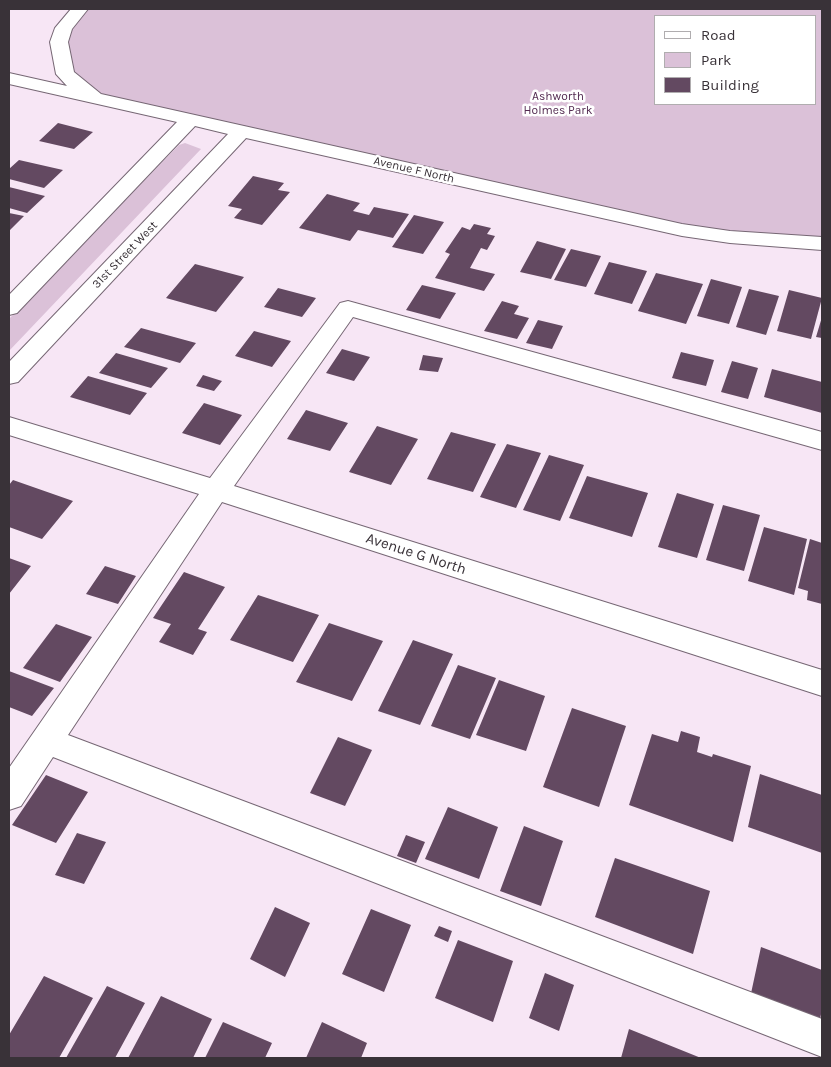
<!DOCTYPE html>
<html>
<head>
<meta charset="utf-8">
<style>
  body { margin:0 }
  #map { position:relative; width:831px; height:1067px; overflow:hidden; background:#f7e6f5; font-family:Karla,sans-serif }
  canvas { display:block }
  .frame { position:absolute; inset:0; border:10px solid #393238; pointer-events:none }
  .legend { position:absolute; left:654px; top:15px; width:162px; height:90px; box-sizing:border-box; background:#fff; border:1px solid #b0adaf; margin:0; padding:6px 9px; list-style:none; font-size:15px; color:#393238 }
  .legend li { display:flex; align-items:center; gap:10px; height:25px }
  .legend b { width:25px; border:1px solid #b0adaf }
</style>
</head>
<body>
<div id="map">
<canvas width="831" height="1067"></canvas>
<div class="frame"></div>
<ul class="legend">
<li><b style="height:6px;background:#fff"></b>Road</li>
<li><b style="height:14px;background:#dbc1d8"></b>Park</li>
<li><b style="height:14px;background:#634961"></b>Building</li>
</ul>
</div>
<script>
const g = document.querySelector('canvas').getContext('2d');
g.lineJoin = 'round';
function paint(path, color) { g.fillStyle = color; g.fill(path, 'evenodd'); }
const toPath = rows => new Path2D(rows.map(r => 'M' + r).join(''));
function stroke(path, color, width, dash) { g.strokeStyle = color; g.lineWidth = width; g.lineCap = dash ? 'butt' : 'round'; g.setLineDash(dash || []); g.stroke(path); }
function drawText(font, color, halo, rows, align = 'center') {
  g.font = font + ' Karla,sans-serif'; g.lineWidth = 5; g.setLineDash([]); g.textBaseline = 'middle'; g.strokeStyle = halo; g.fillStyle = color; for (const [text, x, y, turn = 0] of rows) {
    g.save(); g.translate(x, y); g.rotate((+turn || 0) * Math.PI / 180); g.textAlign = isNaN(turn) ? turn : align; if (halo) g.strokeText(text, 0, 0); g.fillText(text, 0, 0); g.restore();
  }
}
paint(toPath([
  [80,9,822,9,822,244,730,237,97,99,74,83,64,28],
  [655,16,815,16,815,104,655,104],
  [185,143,201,149,9,351,9,319,179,145]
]), '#dbc1d8');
paint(toPath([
  [58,123,93,132,74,149,39,141],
  [19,160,63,170,44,188,9,179,9,169],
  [253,176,284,183,278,190,290,192,262,225,234,218,242,209,228,206],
  [9,187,45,196,27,213,9,208],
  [327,194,360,203,353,211,369,215,374,207,409,214,393,238,358,230,350,241,299,228],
  [9,213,24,216,9,231],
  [414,215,444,222,423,254,392,247],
  [474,224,491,228,487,234,495,236,487,250,481,248,470,268,495,274,484,291,435,278,450,254,445,252,462,227,470,230],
  [537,241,566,249,551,279,520,272],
  [571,249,601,256,586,287,554,280],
  [609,262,647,271,632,304,594,294],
  [195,264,244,277,216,312,166,298],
  [656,273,703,284,686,324,638,311],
  [711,279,742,287,729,324,697,316],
  [422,285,456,293,440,319,406,310],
  [278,288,316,298,302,317,264,307],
  [749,289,779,296,766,335,736,327],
  [789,290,822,298,811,339,777,331],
  [502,301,519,306,514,314,529,318,517,339,484,331],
  [822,317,822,338,816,337],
  [538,320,563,326,552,349,526,343],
  [141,328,196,343,180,363,124,347],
  [254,331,291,341,272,367,235,356],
  [342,349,370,357,354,381,326,373],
  [681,352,714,360,706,386,672,378],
  [116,353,168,368,151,388,99,373],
  [423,355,443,358,438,372,419,370],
  [732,361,758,368,748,399,721,392],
  [772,369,822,382,822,413,764,397],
  [203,375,222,381,214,391,196,386],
  [88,376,147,393,130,415,70,397],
  [204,403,242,415,220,445,182,433],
  [306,410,348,423,330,451,287,439],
  [377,426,418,439,391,485,349,472],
  [451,432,496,444,473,492,427,479],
  [507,444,541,453,516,508,480,497],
  [549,455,584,465,560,521,523,510],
  [587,476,648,493,632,537,569,518],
  [13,480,73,501,42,539,9,527,9,485],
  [677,493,714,504,697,558,658,547],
  [723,505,760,515,744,571,706,560],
  [764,527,807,539,794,595,748,581],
  [810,539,822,543,822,604,807,600,808,591,798,588],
  [9,558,31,566,9,594],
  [105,566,136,576,118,604,86,594],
  [184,572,225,587,198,629,207,632,193,655,159,642,171,624,153,618],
  [258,595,319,615,293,662,230,640],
  [329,623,383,641,352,701,296,682],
  [56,624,92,637,60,682,23,668],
  [413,640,453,654,420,725,378,711],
  [458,665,496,678,470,739,431,726],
  [9,671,54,688,32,716,9,707],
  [499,680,545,696,526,751,476,735],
  [572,708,626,726,599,807,543,787],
  [681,731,700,737,697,752,712,757,713,754,751,766,733,842,629,805,652,734,678,742],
  [338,737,372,750,345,806,310,793],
  [760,774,822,795,822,853,748,827],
  [46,775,88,792,56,843,12,825],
  [448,807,498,827,479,879,425,859],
  [524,826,563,841,541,906,500,891],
  [77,833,106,842,84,884,55,875],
  [406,835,425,842,416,863,397,856],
  [615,858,710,891,693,954,595,917],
  [275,907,310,923,285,977,250,959],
  [371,909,411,925,384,992,342,974],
  [439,926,452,931,448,942,434,936],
  [458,940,513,961,493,1022,435,998],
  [761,947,822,970,822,1009,819,1025,750,998],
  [545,973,574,985,559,1031,529,1018],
  [44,976,93,998,59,1058,9,1058,9,1035],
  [107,986,145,1003,115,1058,66,1058],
  [161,996,212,1019,193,1058,128,1058],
  [223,1022,272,1043,265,1058,205,1058],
  [322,1022,367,1043,361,1058,306,1058],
  [629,1029,701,1058,621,1058]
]), '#634961');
const minor = toPath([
  [71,9,88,9,72,29,68,42,74,72,101,94,682,224,730,231,822,237,822,250,730,243,682,236,246,138,18,382,9,384,9,362,228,134,195,126,17,313,9,315,9,295,177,122,9,84,9,73,67,86,56,74,50,42,55,28,71,9],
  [348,301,822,432,822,450,353,317,234,486,822,670,822,696,222,502,68,735,822,1019,822,1057,53,757,21,806,9,810,9,768,199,494,9,435,9,417,210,478,340,303,348,301]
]);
stroke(minor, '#766774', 2);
paint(minor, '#fff');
drawText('12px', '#532b51', '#fff', [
  ["Ashworth",558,97],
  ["Holmes Park",558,111]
]);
drawText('12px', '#393238', '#fff', [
  ["Avenue F North",414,170,13],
  ["31st Street West",125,255,-46]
]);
drawText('15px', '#393238', '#fff', [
  ["Avenue G North",416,554,18]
]);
</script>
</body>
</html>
